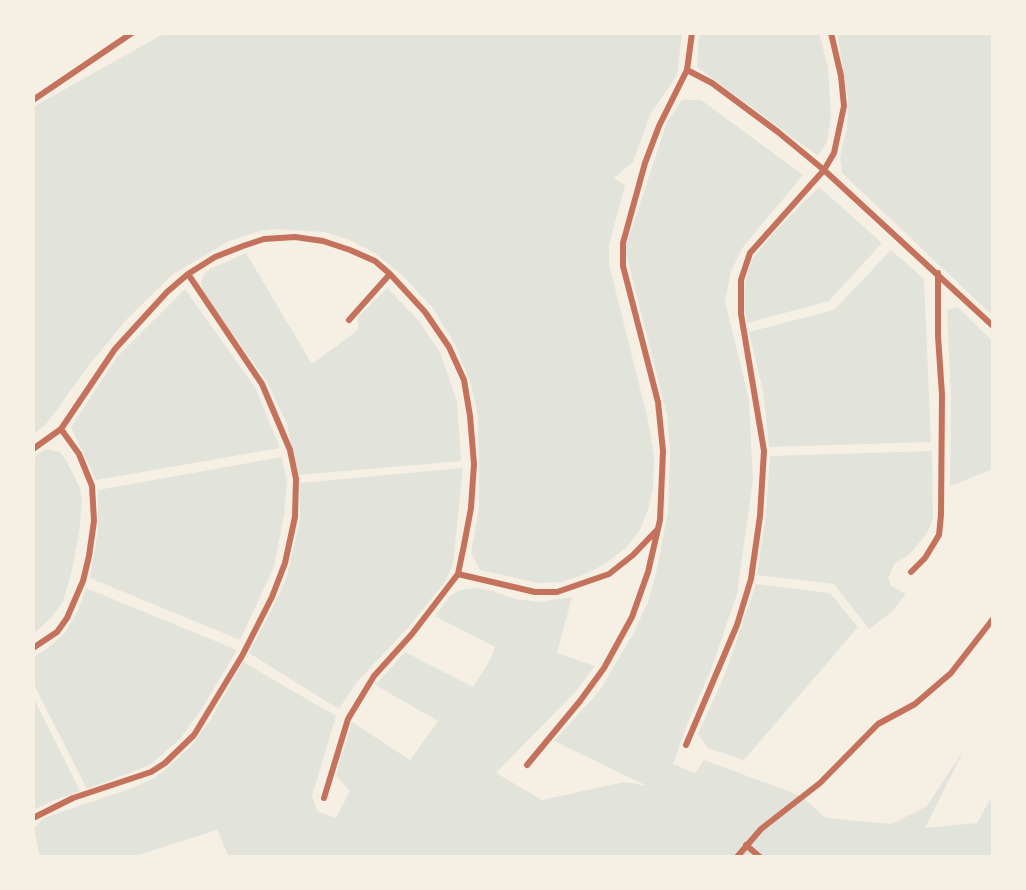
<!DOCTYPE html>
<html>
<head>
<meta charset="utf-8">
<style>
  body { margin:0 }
  #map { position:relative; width:1026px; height:890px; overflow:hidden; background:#f6efe4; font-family:Signika,sans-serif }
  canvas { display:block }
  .frame { position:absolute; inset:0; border:35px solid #f6efe4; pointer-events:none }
</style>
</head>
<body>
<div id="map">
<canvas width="1026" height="890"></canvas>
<div class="frame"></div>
</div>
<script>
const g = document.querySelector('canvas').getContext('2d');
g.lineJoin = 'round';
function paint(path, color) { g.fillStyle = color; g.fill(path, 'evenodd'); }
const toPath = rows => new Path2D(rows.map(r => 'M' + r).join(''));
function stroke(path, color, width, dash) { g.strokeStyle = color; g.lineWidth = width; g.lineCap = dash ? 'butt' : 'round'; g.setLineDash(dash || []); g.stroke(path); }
paint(toPath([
  [165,33,682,33,677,75,650,115,633,162,614,178,625,185,609,245,609,264,648,420,654,456,653,488,648,510,640,529,627,547,605,564,583,575,561,582,538,583,480,570,471,553,479,507,478,417,471,384,454,343,432,307,404,277,376,254,350,240,324,232,273,229,260,231,227,242,172,275,126,320,86,369,47,423,33,435,33,107],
  [699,33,819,33,828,67,831,115,827,142,818,156,697,67],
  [837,33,993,33,993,316,842,173,840,157,847,127,848,99],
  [682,100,701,100,803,175,743,247,731,271,725,301,749,400,753,480,737,594,712,667,686,727,673,764,695,773,704,760,801,796,826,818,891,824,927,806,965,748,925,828,977,823,993,794,993,857,229,857,217,830,132,857,40,857,34,828,44,818,129,789,154,778,165,770,191,746,211,719,243,662,336,716,312,796,317,811,336,818,350,791,336,775,352,722,410,760,438,721,375,685,405,652,473,687,490,660,495,647,435,616,449,597,460,590,476,588,493,591,515,599,538,602,572,597,557,653,595,666,577,690,496,773,542,800,624,782,647,786,554,741,600,690,633,634,648,602,656,573,668,512,670,451,667,415,625,249,667,122],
  [819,187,882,243,829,301,747,323,745,312,745,284,751,261,777,229],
  [891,250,924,279,931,442,769,447,763,391,749,332,834,310],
  [246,253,312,364,358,330,358,317,387,288,418,320,440,352,457,401,461,461,298,475,287,424,266,380,203,293,201,282,204,274,210,269],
  [185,289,255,387,280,448,96,480,71,427,117,357],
  [958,307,993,342,993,469,950,486,951,399,947,310],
  [45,449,60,452,66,460,80,488,82,502,79,533,71,575,63,601,51,618,33,634,33,458],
  [932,451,933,519,927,533,909,555,895,563,888,578,891,586,906,594,892,612,869,629,834,584,757,575,766,514,770,456],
  [282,457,287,483,284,515,274,567,240,640,90,578,98,530,98,490],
  [463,468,453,564,445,582,406,630,356,683,339,709,249,653,273,607,287,576,300,520,300,483],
  [756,584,830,593,858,627,744,760,708,748,698,734,725,674],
  [86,588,237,650,203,707,180,739,150,765,87,789,33,683,33,657,45,650,65,633,78,610],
  [33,697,80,791,52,801,33,810]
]), '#e2e4dc');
stroke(toPath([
  [687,70,712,83,778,132,824,170,993,326],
  [33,100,132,33],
  [349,320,390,274],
  [33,449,61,429,115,349,167,292,188,274,215,257,243,246,264,239,295,237,323,241,350,250,375,261,390,274,425,312,449,347,464,380,470,416,474,464,471,508,464,545,458,574,412,634,374,676,348,719,324,798],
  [911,572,925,558,939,535,941,515,942,395,938,336,938,273],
  [458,574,535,592,557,592,609,574,633,555,657,530],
  [33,648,57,632,67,618,83,581,89,556,94,521,92,486,79,454,61,429],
  [686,745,737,625,751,579,760,516,764,451,741,314,741,280,750,253,824,170,834,153,844,106,841,76,831,33],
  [527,765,580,701,604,668,632,617,648,572,660,520,663,451,658,402,623,266,623,243,645,163,659,126,687,70,692,33],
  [33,818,73,798,151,772,165,763,194,735,242,656,272,597,285,563,295,517,296,479,290,450,262,384,188,274],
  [746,845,760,857],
  [737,857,761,829,820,783,878,724,915,704,951,673,993,619]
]), '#c5725c', 6);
</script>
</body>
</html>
